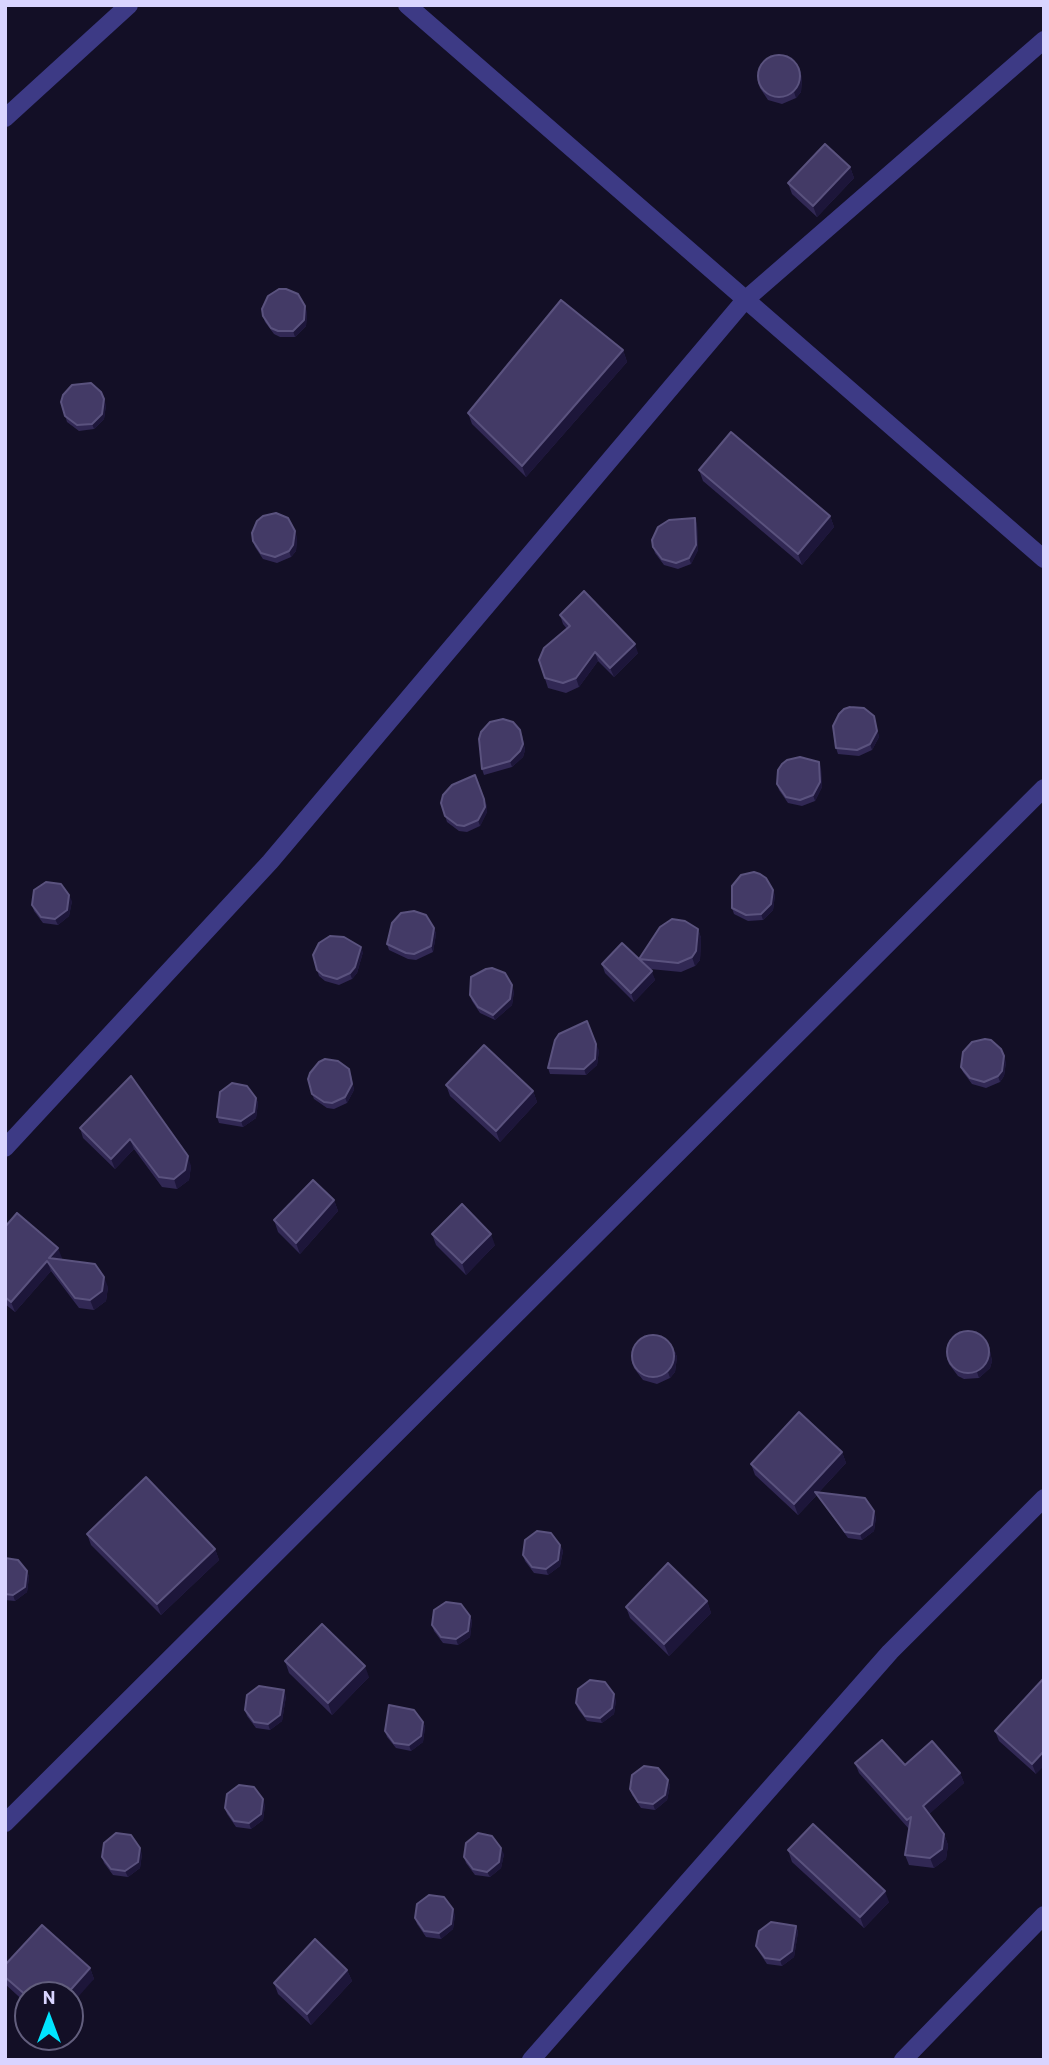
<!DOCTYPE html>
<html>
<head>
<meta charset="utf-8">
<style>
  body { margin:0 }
  #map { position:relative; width:1049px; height:2065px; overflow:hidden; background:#130f26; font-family:Barlow,sans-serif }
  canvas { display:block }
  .frame { position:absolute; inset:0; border:7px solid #d9d4ff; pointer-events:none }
  .north { position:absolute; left:14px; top:1981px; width:70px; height:70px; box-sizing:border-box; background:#130f26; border:2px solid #625e7d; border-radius:50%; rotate:0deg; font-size:19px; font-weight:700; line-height:28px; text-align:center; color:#d9d4ff }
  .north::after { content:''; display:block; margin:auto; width:24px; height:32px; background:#00e5ff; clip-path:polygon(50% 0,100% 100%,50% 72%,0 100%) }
</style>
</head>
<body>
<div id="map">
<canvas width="1049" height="2065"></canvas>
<div class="frame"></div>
<div class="north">N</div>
</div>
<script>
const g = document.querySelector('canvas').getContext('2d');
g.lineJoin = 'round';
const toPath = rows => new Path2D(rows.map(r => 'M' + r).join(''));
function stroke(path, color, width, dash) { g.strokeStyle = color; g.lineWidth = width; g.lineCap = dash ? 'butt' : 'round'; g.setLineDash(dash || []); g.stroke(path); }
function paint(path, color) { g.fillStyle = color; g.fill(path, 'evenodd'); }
stroke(toPath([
  [407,5,1044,559],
  [5,118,129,5],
  [5,1148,270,862,745,300,1044,40],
  [5,1823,1044,788],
  [531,2060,890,1652,1044,1498],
  [903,2060,1044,1915]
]), '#3d3a85', 18);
paint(toPath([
  [802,77,801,92,796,98,782,104,768,100,760,88,758,82],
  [850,167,854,178,817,217,792,194,788,183],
  [307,312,306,326,295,337,280,337,274,334,265,322,263,316],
  [623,350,627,362,526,477,472,424,468,413],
  [61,402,106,405,104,419,94,429,79,431,67,422],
  [699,470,830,516,834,527,802,565,703,481],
  [697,524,698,550,691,564,678,569,664,565,655,553,653,547],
  [297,537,296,551,291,557,277,563,263,559,255,547,253,541],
  [560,615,638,653,614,677,598,661,579,687,566,693,548,688,539,660,567,629,563,624],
  [874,716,879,737,872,750,859,756,838,754,836,748],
  [522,735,525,750,523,757,512,767,484,775,482,769],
  [821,768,822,787,815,801,802,806,788,803,779,790,777,784],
  [441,803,487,805,487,812,480,826,467,832,459,831,447,822],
  [775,895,773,910,763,920,748,921,734,914,732,908],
  [72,901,69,916,58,925,43,923,34,911,32,905],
  [434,928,436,934,433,952,416,960,408,959,389,950,387,944],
  [698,929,701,938,700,960,695,966,681,972,650,969,655,980,634,1002,605,973,602,964,639,959],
  [363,952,357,973,352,979,339,985,325,981,319,976,317,970],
  [514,991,512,1005,495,1020,480,1013,472,1001,470,995],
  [599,1050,597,1065,586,1075,550,1074,548,1068],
  [1006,1062,1004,1076,1000,1082,986,1088,972,1084,963,1072,961,1067],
  [351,1075,354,1090,347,1103,334,1109,327,1108,314,1099,312,1094],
  [131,1076,191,1166,189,1180,177,1189,162,1187,134,1149,115,1169,83,1138,80,1128],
  [446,1085,533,1091,537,1102,500,1142,450,1096],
  [256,1098,258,1103,256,1118,243,1127,219,1123,217,1117],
  [334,1200,338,1211,300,1254,278,1232,274,1220],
  [5,1227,62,1258,60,1260,108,1287,106,1301,94,1310,79,1308,51,1271,15,1312,5,1304],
  [432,1234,495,1245,466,1275,436,1245],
  [989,1346,992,1361,990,1368,979,1378,964,1379,958,1376,949,1364,947,1358],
  [675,1352,677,1357,675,1372,670,1378,657,1384,643,1380,634,1368,632,1362],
  [842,1452,846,1463,819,1492,876,1517,874,1531,862,1540,848,1538,817,1495,798,1515,755,1475,751,1464],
  [87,1534,215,1549,219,1560,161,1615,91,1545],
  [560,1545,563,1551,560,1566,548,1575,534,1573,525,1561,523,1555],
  [5,1558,27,1571,29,1577,27,1592,15,1601,5,1600],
  [707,1601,711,1613,669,1656,630,1618,626,1607],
  [470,1616,472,1621,470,1637,458,1645,443,1643,434,1631,432,1625],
  [285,1661,369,1677,332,1715,289,1673],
  [1044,1678,1036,1774,999,1741,995,1731],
  [286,1696,282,1721,270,1730,256,1728,247,1716,245,1710],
  [616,1700,614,1714,602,1723,587,1721,578,1709,576,1703],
  [423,1722,425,1727,423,1742,411,1751,396,1748,387,1737,385,1731],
  [855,1763,905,1765,960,1773,964,1783,929,1814,944,1834,948,1845,946,1859,934,1868,909,1865,905,1855,909,1829,859,1773],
  [668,1780,670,1786,667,1800,655,1810,641,1808,632,1795,630,1789],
  [265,1805,263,1820,251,1829,236,1827,227,1814,225,1808],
  [788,1850,889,1902,864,1928,792,1862],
  [142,1854,140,1868,128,1877,113,1875,104,1863,102,1857],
  [504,1854,501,1868,490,1877,475,1875,466,1863,464,1857],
  [455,1915,453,1929,441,1939,426,1937,417,1924,415,1918],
  [796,1926,798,1932,794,1957,782,1966,767,1964,759,1952,756,1946],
  [90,1968,94,1979,70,1995,28,1995,28,2005,5,1984,5,1977],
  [347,1970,352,1981,311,2025,278,1994,274,1983]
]), '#312854');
paint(toPath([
  [800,71,802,77,801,92,796,98,794,92],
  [850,167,854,178,817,217,813,206],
  [305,306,307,312,306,326,295,337,293,331],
  [623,350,627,362,526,477,522,466],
  [104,399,106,405,104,419,94,429,92,424],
  [830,516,834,527,802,565,798,554],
  [695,518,697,524,698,550,691,564,689,558],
  [295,531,297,537,296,551,291,557,289,551],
  [635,644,638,653,614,677,610,668],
  [595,652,598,661,579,687,576,678],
  [874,716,879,737,872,750,870,744],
  [520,730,525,750,523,757,512,767,510,761],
  [819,762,821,768,822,787,815,801,813,795],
  [484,799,487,805,487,812,480,826,478,820],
  [773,890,775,895,773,910,763,920,761,914],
  [69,895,72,901,69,916,58,925,55,919],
  [434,928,436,934,433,952,431,946],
  [698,929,701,938,700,960,695,966,692,957],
  [361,947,363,952,357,973,352,979,350,973],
  [652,971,655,980,634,1002,631,993],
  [512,985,514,991,512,1005,495,1020,493,1015],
  [596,1044,599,1050,597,1065,586,1075,584,1069],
  [1004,1056,1006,1062,1004,1076,1000,1082,998,1076],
  [349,1069,354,1090,347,1103,345,1097],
  [533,1091,537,1102,500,1142,496,1131],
  [256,1098,258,1103,256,1118,243,1127,241,1121],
  [130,1139,134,1149,115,1169,111,1159],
  [188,1156,191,1166,189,1180,177,1189,174,1179],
  [334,1200,338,1211,300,1254,296,1243],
  [491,1234,495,1245,466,1275,462,1263],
  [58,1248,62,1258,53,1268,49,1258],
  [47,1261,51,1271,15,1312,11,1302],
  [104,1277,108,1287,106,1301,94,1310,90,1300],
  [987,1340,992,1361,990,1368,979,1378,977,1372],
  [675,1352,677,1357,675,1372,670,1378,668,1372],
  [842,1452,846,1463,817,1494,815,1492,817,1495,798,1515,794,1504],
  [874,1511,876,1517,874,1531,862,1540,860,1534],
  [560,1545,563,1551,560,1566,548,1575,546,1569],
  [215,1549,219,1560,161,1615,157,1604],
  [27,1571,29,1577,27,1592,15,1601,13,1595],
  [707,1601,711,1613,669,1656,664,1644],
  [470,1616,472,1621,470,1637,458,1645,456,1639],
  [365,1666,369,1677,332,1715,328,1703],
  [284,1690,286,1696,282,1721,270,1730,268,1724],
  [614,1694,616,1700,614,1714,602,1723,600,1718],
  [423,1722,425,1727,423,1742,411,1751,409,1745],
  [1044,1751,1044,1766,1036,1774,1032,1764],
  [960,1773,964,1783,927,1816,923,1806],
  [668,1780,670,1786,667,1800,655,1810,653,1804],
  [263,1799,265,1805,263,1820,251,1829,249,1823],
  [944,1834,948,1845,946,1859,934,1868,930,1858],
  [140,1848,142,1854,140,1868,128,1877,125,1871],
  [501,1848,504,1854,501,1868,490,1877,487,1872],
  [885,1891,889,1902,864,1928,860,1917],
  [453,1909,455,1915,453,1929,441,1939,439,1933],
  [796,1926,798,1932,794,1957,782,1966,780,1960],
  [90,1968,94,1979,70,2006,70,1995,66,1995],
  [347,1970,352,1981,311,2025,307,2014],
  [39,1987,42,1995,31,1995]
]), '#1d163a');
const building = toPath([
  '758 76a21 21 0 1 1 42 0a21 21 0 1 1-42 0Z',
  [825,144,850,167,813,206,788,183,825,144],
  [279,289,286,289,298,294,305,306,304,320,293,331,278,331,271,328,263,316,262,309,268,296,279,289],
  [561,300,623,350,522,466,468,413,561,300],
  [91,383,101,392,104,399,102,414,92,424,77,425,65,416,61,402,63,395,72,385,91,383],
  [731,432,830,516,798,554,699,470,731,432],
  [276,513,288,518,295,531,293,545,289,551,275,557,261,553,253,541,252,533,257,521,263,516,276,513],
  [695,518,696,545,689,558,676,563,662,559,653,547,652,540,658,527,669,520,695,518],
  [584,591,635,644,610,668,595,652,576,678,563,683,545,678,539,660,544,648,570,626,560,615,584,591],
  [850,707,864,708,874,716,877,731,870,744,857,750,836,748,833,726,839,714,844,709,850,707],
  [503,719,513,722,520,730,523,744,520,751,510,761,482,769,479,739,481,732,490,722,503,719],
  [800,757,819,762,820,782,813,795,800,800,786,797,777,784,778,770,782,764,787,760,800,757],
  [475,775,484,799,485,807,478,820,464,826,457,825,445,816,441,803,443,795,452,785,475,775],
  [754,872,760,874,766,878,773,890,771,904,761,914,746,915,732,908,732,886,741,875,754,872],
  [46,882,61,884,69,895,67,910,55,919,41,917,32,905,34,890,46,882],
  [414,911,426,915,434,928,431,946,414,954,406,953,387,944,392,923,401,913,414,911],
  [672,919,685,921,698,929,696,951,692,957,678,963,639,959,652,971,631,993,602,964,622,943,639,959,660,927,672,919],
  [330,936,344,937,361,947,355,967,350,973,337,979,323,975,317,970,313,955,319,943,330,936],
  [492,968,505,973,512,985,510,999,493,1015,478,1007,470,995,471,977,486,969,492,968],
  [587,1021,596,1044,595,1059,584,1069,548,1068,555,1040,559,1034,587,1021],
  [985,1039,991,1040,1001,1049,1004,1056,1002,1071,998,1076,984,1082,970,1078,961,1067,963,1052,972,1042,985,1039],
  [484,1045,533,1091,496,1131,446,1085,484,1045],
  [325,1059,338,1061,349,1069,352,1084,345,1097,332,1103,324,1102,312,1094,308,1079,310,1073,319,1062,325,1059],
  [131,1076,188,1156,185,1170,174,1179,159,1177,130,1139,111,1159,80,1128,131,1076],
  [232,1083,247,1086,256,1098,254,1112,241,1121,217,1117,220,1092,232,1083],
  [313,1180,334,1200,296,1243,274,1220,313,1180],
  [462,1204,491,1234,462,1263,432,1234,462,1204],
  [17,1213,58,1248,49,1258,95,1264,104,1277,102,1291,90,1300,75,1298,47,1261,11,1302,5,1297,5,1227,17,1213],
  '947 1352a21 21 0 1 1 42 0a21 21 0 1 1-42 0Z',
  '632 1356a21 21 0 1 1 42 0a21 21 0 1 1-42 0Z',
  [799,1412,842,1452,794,1504,751,1464,799,1412],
  [146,1477,215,1549,157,1604,87,1534,146,1477],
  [815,1492,865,1498,874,1511,872,1525,860,1534,845,1532,815,1492],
  [537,1531,551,1533,560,1545,558,1560,546,1569,532,1567,523,1555,525,1540,537,1531],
  [5,1558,18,1560,27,1571,25,1587,13,1595,5,1594,5,1558],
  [668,1563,707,1601,664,1644,626,1607,668,1563],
  [446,1602,461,1604,470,1616,468,1631,456,1639,441,1637,432,1625,434,1610,446,1602],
  [322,1624,365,1666,328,1703,285,1661,322,1624],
  [1044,1678,1044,1751,1032,1764,995,1731,1044,1678],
  [590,1680,605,1682,614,1694,612,1708,600,1718,585,1716,576,1703,578,1689,590,1680],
  [259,1686,284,1690,280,1715,268,1724,254,1722,245,1710,247,1695,259,1686],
  [389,1705,414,1710,423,1722,421,1736,409,1745,394,1743,385,1731,389,1705],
  [882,1740,905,1765,932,1741,960,1773,923,1806,944,1834,942,1849,930,1858,905,1855,911,1817,907,1820,855,1763,882,1740],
  [644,1766,658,1768,668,1780,665,1795,653,1804,638,1802,630,1789,632,1775,644,1766],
  [239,1785,254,1787,263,1799,261,1814,249,1823,234,1821,225,1808,227,1794,239,1785],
  [813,1824,885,1891,860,1917,788,1850,813,1824],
  [116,1833,131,1835,140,1848,138,1862,125,1871,111,1869,102,1857,104,1843,116,1833],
  [478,1833,492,1836,501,1848,499,1862,487,1872,473,1869,464,1857,466,1843,478,1833],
  [429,1895,444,1897,453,1909,451,1924,439,1933,424,1931,415,1918,417,1904,429,1895],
  [771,1922,796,1926,792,1951,780,1960,765,1958,756,1946,759,1931,771,1922],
  [42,1925,90,1968,66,1995,48,1995,39,1987,31,1995,28,1995,28,1997,5,1977,5,1965,42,1925],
  [315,1939,347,1970,307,2014,274,1983,315,1939]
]);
paint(building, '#433a66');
stroke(building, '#5a527e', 2);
</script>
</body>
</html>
